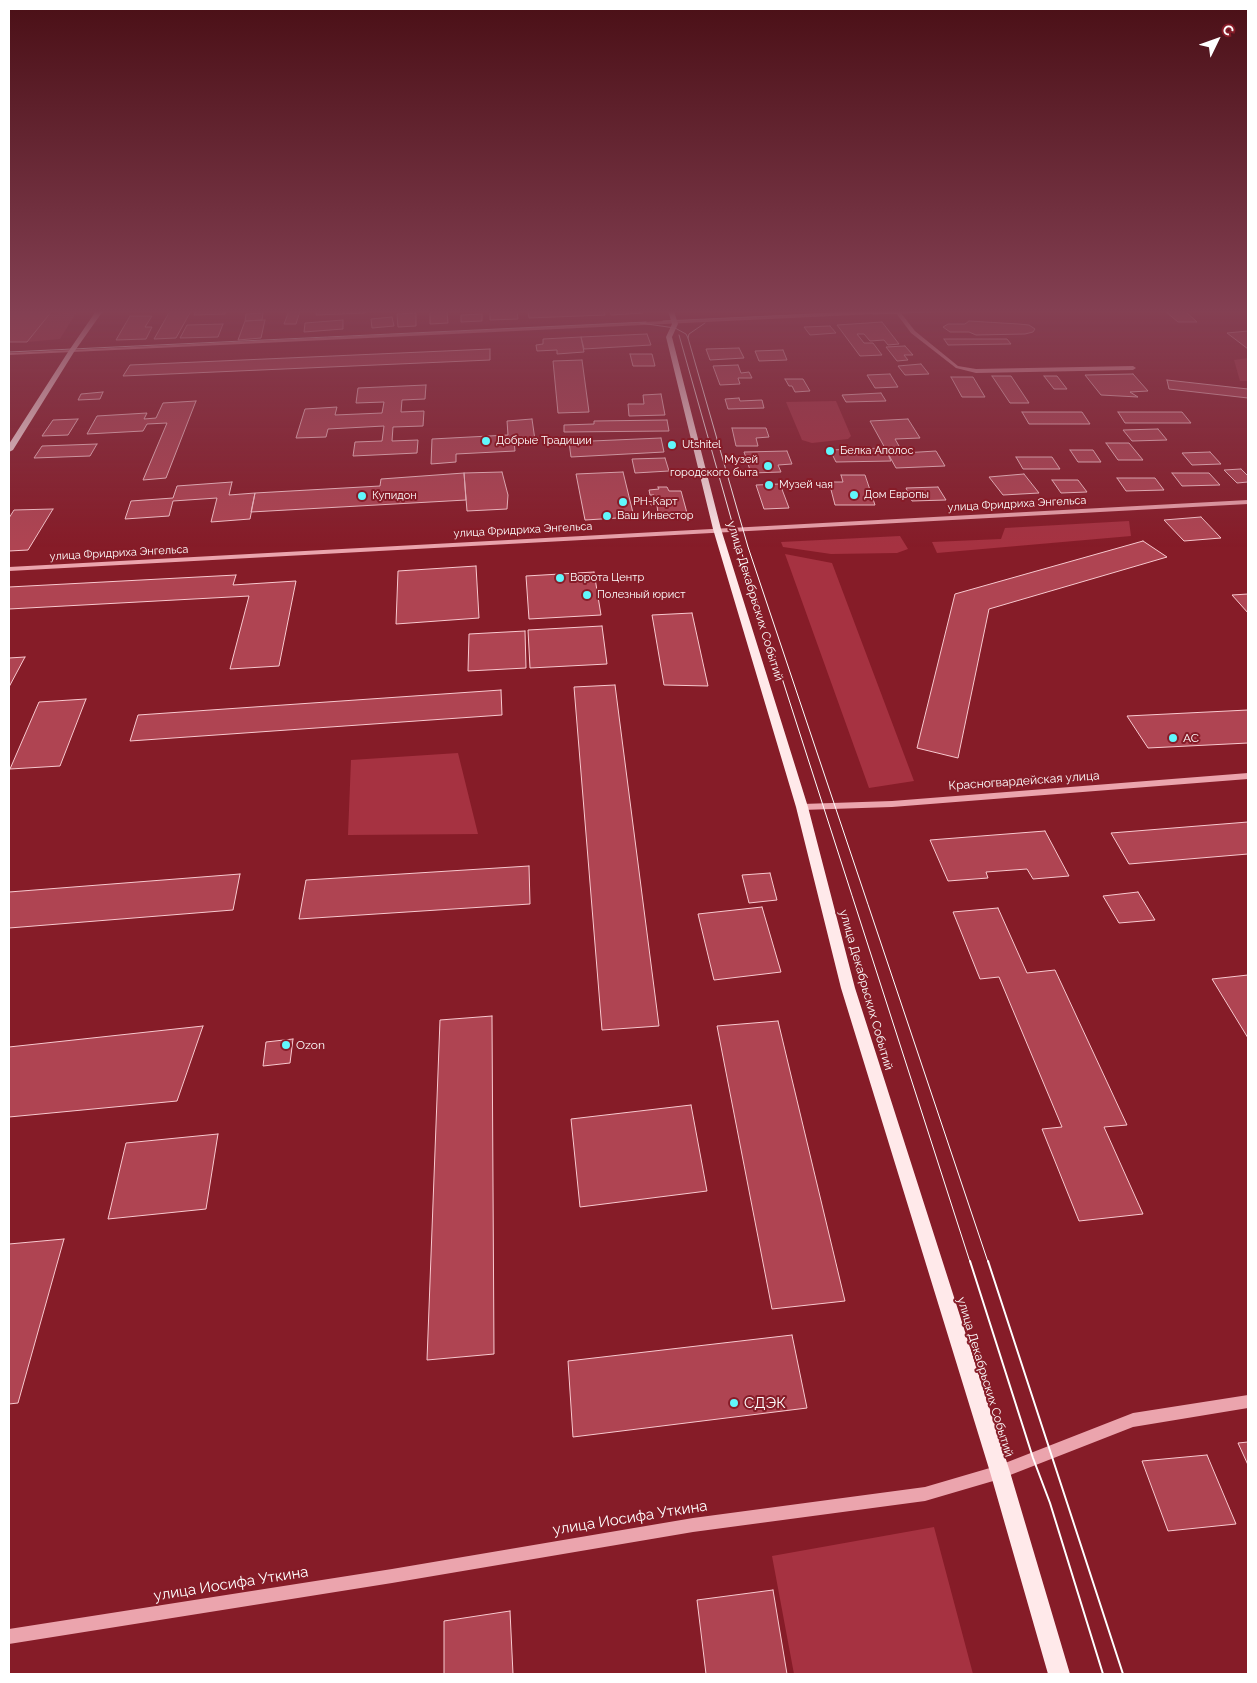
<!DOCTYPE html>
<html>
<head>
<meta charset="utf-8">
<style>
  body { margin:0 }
  #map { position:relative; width:1257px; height:1683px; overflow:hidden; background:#861c28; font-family:Raleway,sans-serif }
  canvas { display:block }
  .frame { position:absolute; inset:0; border:10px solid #fff; pointer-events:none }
  .north { position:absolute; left:1192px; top:15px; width:50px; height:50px; -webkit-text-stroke:4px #861c28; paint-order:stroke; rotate:48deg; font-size:14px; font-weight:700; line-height:20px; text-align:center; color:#fff }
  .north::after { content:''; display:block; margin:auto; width:18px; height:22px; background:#fff; clip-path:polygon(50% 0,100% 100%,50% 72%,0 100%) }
</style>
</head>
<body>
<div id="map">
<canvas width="1257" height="1683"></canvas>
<div class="frame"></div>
<div class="north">С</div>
</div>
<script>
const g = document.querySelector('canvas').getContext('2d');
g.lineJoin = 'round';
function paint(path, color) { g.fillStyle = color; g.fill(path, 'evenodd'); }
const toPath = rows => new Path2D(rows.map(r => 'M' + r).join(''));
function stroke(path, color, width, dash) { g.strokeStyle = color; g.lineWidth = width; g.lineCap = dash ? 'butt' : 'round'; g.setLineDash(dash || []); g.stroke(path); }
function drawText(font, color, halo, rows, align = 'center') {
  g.font = font + ' Raleway,sans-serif'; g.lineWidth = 4; g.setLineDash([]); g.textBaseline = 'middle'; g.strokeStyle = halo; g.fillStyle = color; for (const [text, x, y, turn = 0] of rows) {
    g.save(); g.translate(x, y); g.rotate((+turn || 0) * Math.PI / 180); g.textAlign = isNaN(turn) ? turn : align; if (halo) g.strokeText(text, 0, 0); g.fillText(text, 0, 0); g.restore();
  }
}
paint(toPath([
  [76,313,60,339,27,342,50,314],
  [1248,358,1248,381,1240,381,1234,360],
  [836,401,851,436,848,439,812,443,802,440,786,402],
  [1129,521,1131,536,937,553,932,542,1001,539,1005,528],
  [900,536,908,549,897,553,831,554,783,547,781,542],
  [785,554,832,563,914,781,869,788],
  [458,753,478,834,348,835,351,760],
  [934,1527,973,1674,794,1674,772,1556]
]), '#a63241');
const building = toPath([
  [11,311,52,311,27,342,9,342,9,314,11,311],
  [170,311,191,311,176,338,154,339,170,311],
  [196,311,226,311,225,314,194,315,196,311],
  [289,311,300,311,296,324,284,324,289,311],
  [317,311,366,311,365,313,316,315,317,311],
  [430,311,447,311,448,323,430,324,430,311],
  [490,311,517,311,518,319,490,320,490,311],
  [528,311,604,311,605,315,529,318,528,311],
  [610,311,642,311,643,313,611,315,610,311],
  [1165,311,1185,311,1197,322,1178,322,1165,311],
  [263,313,262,320,245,321,246,314,263,313],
  [416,313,416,326,398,327,397,314,416,313],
  [482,314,482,321,461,322,461,315,482,314],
  [130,316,152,316,145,327,152,327,146,339,116,340,130,316],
  [392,317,394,326,372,328,371,319,392,317],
  [265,320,261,338,238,340,245,321,265,320],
  [343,320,343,329,304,332,305,323,343,320],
  [969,321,1019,324,1029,325,1035,329,1033,332,1025,334,976,335,969,332,950,332,943,327,948,324,965,324,969,321],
  [882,322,899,344,888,345,884,340,870,341,864,334,857,334,864,343,873,343,882,355,860,356,837,325,882,322],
  [223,324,218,337,180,338,187,325,223,324],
  [830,326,836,333,810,335,804,327,830,326],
  [1248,331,1248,349,1227,333,1248,331],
  [647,334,651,345,584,349,581,337,647,334],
  [581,337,584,352,557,354,557,350,537,351,536,345,543,344,543,339,581,337],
  [944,339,1007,339,1011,344,948,345,944,339],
  [905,346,913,355,904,355,908,360,897,361,886,347,905,346],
  [739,348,744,358,710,360,706,349,739,348],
  [490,349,490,360,123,376,130,365,490,349],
  [783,350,787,360,759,361,755,351,783,350],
  [630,354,652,354,655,366,633,366,630,354],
  [582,360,589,412,558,413,553,361,582,360],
  [921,364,929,374,905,375,898,366,921,364],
  [738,365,741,373,749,372,752,378,738,378,740,384,720,385,713,366,738,365],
  [890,374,898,387,875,388,867,375,890,374],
  [1133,374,1148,391,1130,392,1138,397,1101,395,1085,375,1133,374],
  [992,376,1011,376,1029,403,1010,403,992,376],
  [1044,376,1057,376,1067,389,1054,389,1044,376],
  [951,377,973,377,985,397,962,397,951,377],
  [785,379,803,379,810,391,795,392,792,386,789,386,785,379],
  [1167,380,1248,389,1248,398,1169,389,1167,380],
  [426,385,425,399,402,400,401,412,424,411,423,426,393,427,392,441,418,440,417,453,353,456,355,442,382,441,384,426,328,429,326,437,296,438,305,409,337,407,335,415,382,413,384,402,356,403,358,388,426,385],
  [103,392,100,399,78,400,81,394,103,392],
  [881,393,886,401,846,402,842,395,881,393],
  [661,394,665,415,629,416,628,404,644,404,643,395,661,394],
  [739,398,740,401,762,400,764,408,728,409,725,399,739,398],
  [196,401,166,478,143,480,167,423,147,424,143,431,87,434,97,416,147,413,144,419,156,418,163,403,196,401],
  [1022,412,1082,412,1090,424,1029,424,1022,412],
  [1118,412,1182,412,1191,423,1125,423,1118,412],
  [78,419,68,435,42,436,53,420,78,419],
  [532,419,535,440,514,441,515,451,456,454,456,462,431,464,432,439,508,435,507,421,532,419],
  [908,419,920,438,895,439,903,453,936,451,945,466,896,468,870,421,908,419],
  [667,420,669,431,564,432,564,425,594,424,594,421,667,420],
  [732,428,766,428,769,437,756,438,758,446,736,446,732,428],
  [1158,429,1167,440,1132,441,1123,430,1158,429],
  [661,438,664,452,571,457,569,442,661,438],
  [1106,443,1129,443,1143,460,1118,460,1106,443],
  [97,444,90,456,34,458,42,446,97,444],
  [885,448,891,461,836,462,830,450,885,448],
  [1070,450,1093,450,1101,462,1078,462,1070,450],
  [787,451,792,464,778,465,781,472,751,473,744,452,787,451],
  [1210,452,1221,464,1192,465,1182,453,1210,452],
  [1016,457,1052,457,1060,469,1023,469,1016,457],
  [665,458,669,471,635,473,632,459,665,458],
  [1241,469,1248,476,1248,482,1237,483,1224,470,1241,469],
  [502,472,508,495,507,509,467,511,464,473,502,472],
  [623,472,634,517,585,520,576,474,623,472],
  [464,473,466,500,251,512,255,493,380,486,381,479,464,473],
  [1172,473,1209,473,1220,485,1182,486,1172,473],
  [1024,474,1039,493,1003,495,989,477,1024,474],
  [841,475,865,475,875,505,835,505,829,482,843,482,841,475],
  [1117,478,1155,478,1164,490,1126,491,1117,478],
  [1052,480,1078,480,1087,492,1061,493,1052,480],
  [232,482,229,495,255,493,250,519,211,522,217,498,173,501,169,516,125,519,131,501,173,498,177,486,232,482],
  [780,484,789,508,764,509,756,485,780,484],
  [658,487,667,487,669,491,681,491,687,513,658,514,657,505,651,505,650,501,656,500,654,495,650,495,649,490,659,489,658,487],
  [938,487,946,500,912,501,906,488,938,487],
  [53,509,28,550,9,551,9,518,14,510,53,509],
  [1201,517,1221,538,1184,541,1164,520,1201,517],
  [1143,541,1167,557,989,609,958,758,917,748,955,594,1143,541],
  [476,566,479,618,396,624,398,571,476,566],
  [594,572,601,615,529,619,526,576,594,572],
  [236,575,233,585,296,581,279,666,230,669,249,596,9,609,9,587,236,575],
  [1248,594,1248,613,1232,595,1248,594],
  [692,613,708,686,664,685,652,615,692,613],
  [602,626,607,664,530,668,528,630,602,626],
  [525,631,526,668,468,671,469,634,525,631],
  [25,657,9,687,9,658,25,657],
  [615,685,659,1026,602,1030,574,687,615,685],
  [501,690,502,715,130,741,138,715,501,690],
  [86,699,60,766,10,769,39,702,86,699],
  [1248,710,1248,743,1148,748,1127,716,1248,710],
  [1248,822,1248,854,1129,864,1111,833,1248,822],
  [1045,831,1069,876,1033,879,1027,869,986,872,988,878,948,881,930,840,1045,831],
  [529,866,530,904,299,919,306,880,529,866],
  [770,873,777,900,749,903,742,875,770,873],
  [240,874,233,910,9,928,9,892,240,874],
  [1138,892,1155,920,1119,923,1103,896,1138,892],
  [762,907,781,972,714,980,698,914,762,907],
  [998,908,1027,973,1055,970,1127,1125,1104,1127,1143,1214,1079,1221,1042,1129,1062,1127,999,977,980,979,953,912,998,908],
  [1248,975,1248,1038,1212,979,1248,975],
  [492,1016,494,1354,427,1360,440,1020,492,1016],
  [778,1021,845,1301,772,1309,717,1026,778,1021],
  [203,1026,177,1101,9,1117,9,1047,203,1026],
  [293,1039,290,1063,263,1066,266,1042,293,1039],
  [691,1105,707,1191,580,1207,571,1119,691,1105],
  [218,1134,206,1209,108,1219,126,1143,218,1134],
  [64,1239,18,1403,9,1404,9,1244,64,1239],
  [792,1335,807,1408,573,1437,568,1361,792,1335],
  [1248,1442,1248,1465,1238,1443,1248,1442],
  [1207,1455,1236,1524,1168,1531,1142,1461,1207,1455],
  [773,1590,787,1674,706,1674,697,1600,773,1590],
  [510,1611,513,1674,444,1674,444,1621,510,1611]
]);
paint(building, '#af4452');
stroke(building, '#f8c9cf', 1);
paint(toPath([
  [868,311,906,311,901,313,915,331,958,366,976,369,1133,366,1136,368,1133,370,976,373,956,368,911,333,896,313,9,355,9,353,868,311],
  [1248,500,1248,504,9,571,9,567,1248,500],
  [1248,773,1248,779,892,807,802,810,798,807,802,804,892,801,1248,773],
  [1248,1395,1248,1408,1133,1427,1000,1479,925,1501,693,1532,392,1583,9,1644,9,1629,392,1569,693,1518,925,1487,1000,1465,1133,1413,1248,1395]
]), '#eba4ad');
paint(toPath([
  [96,311,103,311,74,352,13,450,9,452,9,444,68,352,96,311],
  [668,311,674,311,678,324,672,337,721,529,808,807,855,988,1010,1472,1070,1674,1048,1674,990,1472,841,988,796,807,713,529,666,337,672,324,668,311]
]), '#ffe9ea');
stroke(toPath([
  [873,314,952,311],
  [663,321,879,311],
  [640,323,675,328,686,334,688,338,748,547,988,1262],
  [679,335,734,529,970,1262],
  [688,338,689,334,705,323],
  [9,352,646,322]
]), '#fff', 1);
stroke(toPath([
  [970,1261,1033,1458,1050,1503,1103,1674],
  [988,1261,1123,1674]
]), '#fff', 2);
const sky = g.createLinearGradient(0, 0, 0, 547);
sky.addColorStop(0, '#4a0f16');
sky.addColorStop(0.57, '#844053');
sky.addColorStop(1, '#84405300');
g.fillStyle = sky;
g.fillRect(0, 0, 1257, 547);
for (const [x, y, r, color] of [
  [486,441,5,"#61f7fc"],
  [672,445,5,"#61f7fc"],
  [830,451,5,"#61f7fc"],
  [768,466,5,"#61f7fc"],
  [769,485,5,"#61f7fc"],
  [854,495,5,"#61f7fc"],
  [362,496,5,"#61f7fc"],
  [623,502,5,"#61f7fc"],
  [607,516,5,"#61f7fc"],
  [560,578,5,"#61f7fc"],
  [587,595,5,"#61f7fc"],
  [1173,738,5,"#61f7fc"],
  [286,1045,5,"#61f7fc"],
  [734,1403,5,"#61f7fc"]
]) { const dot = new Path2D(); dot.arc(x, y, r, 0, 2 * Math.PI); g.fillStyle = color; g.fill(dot); stroke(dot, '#861c28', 2); }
drawText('11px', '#fff', '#861c28', [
  ["Добрые Традиции",496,441],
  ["Utshitel",682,445],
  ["Белка Аполос",840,451],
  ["Музей",758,460,"right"],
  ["городского быта",758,473,"right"],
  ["Музей чая",779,485],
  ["Дом Европы",864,495],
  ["Купидон",372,496],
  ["РН-Карт",633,502],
  ["Ваш Инвестор",617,516],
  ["Ворота Центр",570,578],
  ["Полезный юрист",597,595]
], 'left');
drawText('11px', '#fff', '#861c28', [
  ["улица Фридриха Энгельса",1017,504,-3],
  ["улица Фридриха Энгельса",523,530,-3],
  ["улица Фридриха Энгельса",119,553,-3]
]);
drawText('12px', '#fff', '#861c28', [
  ["улица Декабрьских Событий",755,601,73],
  ["Красногвардейская улица",1024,781,-4],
  ["улица Декабрьских Событий",866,990,74],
  ["улица Декабрьских Событий",985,1377,73]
]);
drawText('12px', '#fff', '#861c28', [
  ["АС",1183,738],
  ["Ozon",296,1045]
], 'left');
drawText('15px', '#fff', '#861c28', [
  ["СДЭК",744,1403]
], 'left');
drawText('15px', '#fff', '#861c28', [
  ["улица Иосифа Уткина",630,1518,-9],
  ["улица Иосифа Уткина",231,1584,-9]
]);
</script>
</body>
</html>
